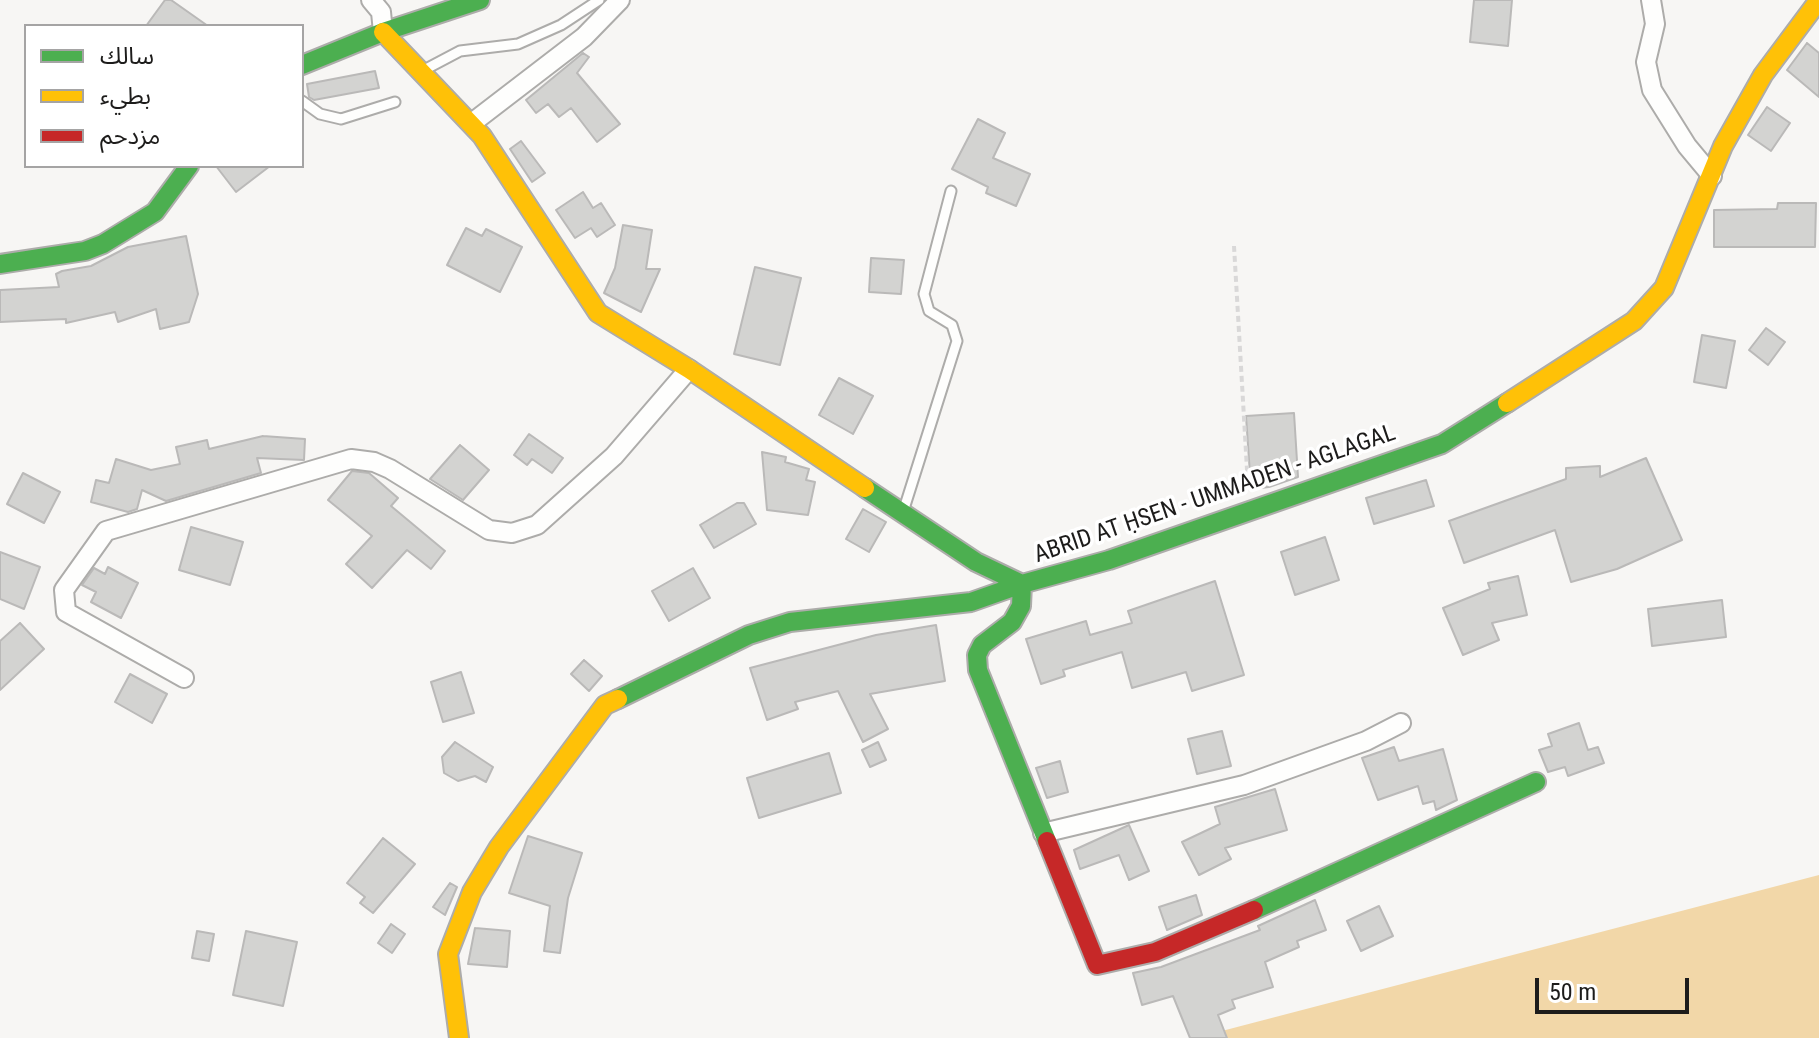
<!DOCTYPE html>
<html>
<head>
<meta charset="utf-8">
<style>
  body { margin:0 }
  #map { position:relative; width:1819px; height:1038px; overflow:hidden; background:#f7f6f4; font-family:"Roboto Condensed","Noto Sans Arabic",sans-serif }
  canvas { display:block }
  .legend { position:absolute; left:24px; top:24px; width:280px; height:144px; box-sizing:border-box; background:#fff; border:2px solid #a5a4a4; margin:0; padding:10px 14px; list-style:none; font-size:24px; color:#1d1c1b }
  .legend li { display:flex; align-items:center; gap:16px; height:40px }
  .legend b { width:40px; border:2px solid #a5a4a4 }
  .scale { position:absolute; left:1535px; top:978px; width:154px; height:36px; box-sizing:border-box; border:4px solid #1d1c1b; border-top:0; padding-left:10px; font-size:24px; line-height:28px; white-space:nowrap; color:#1d1c1b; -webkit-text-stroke:6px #fff; paint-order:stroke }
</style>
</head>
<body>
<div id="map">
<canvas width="1819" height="1038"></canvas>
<ul class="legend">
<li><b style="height:10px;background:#4caf50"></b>سالك</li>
<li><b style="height:10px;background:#ffc107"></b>بطيء</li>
<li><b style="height:10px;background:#c62828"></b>مزدحم</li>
</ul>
<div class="scale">50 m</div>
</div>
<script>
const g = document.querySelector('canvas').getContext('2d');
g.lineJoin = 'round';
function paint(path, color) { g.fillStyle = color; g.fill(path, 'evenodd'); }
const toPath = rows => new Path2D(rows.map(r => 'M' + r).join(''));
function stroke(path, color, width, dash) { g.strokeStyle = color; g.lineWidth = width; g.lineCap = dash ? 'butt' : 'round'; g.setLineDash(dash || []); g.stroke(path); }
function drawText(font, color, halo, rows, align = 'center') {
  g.font = font + ' "Roboto Condensed",sans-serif'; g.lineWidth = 7; g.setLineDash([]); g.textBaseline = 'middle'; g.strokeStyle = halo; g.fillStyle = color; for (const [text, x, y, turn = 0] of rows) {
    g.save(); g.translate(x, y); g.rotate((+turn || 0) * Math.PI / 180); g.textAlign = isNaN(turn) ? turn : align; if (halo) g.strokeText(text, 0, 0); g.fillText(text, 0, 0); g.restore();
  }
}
paint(toPath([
  [1819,875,1819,1038,1195,1038]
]), '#f2d7a8');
const building = toPath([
  [165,0,171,0,208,26,146,26,165,0],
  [1474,0,1512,0,1508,46,1470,42,1474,0],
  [1807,43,1819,53,1819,97,1787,70,1807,43],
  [583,53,589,57,577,73,620,124,597,142,571,108,559,117,548,104,536,113,526,100,583,53],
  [375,71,379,88,314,100,309,97,307,84,375,71],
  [1767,107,1790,123,1771,151,1748,135,1767,107],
  [978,119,1005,133,993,158,1030,174,1016,206,986,193,988,187,952,169,978,119],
  [521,141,545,173,532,182,510,149,521,141],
  [216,166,270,166,236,192,216,166],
  [583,192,593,208,601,203,615,225,597,237,591,228,575,238,556,210,583,192],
  [1778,203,1816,203,1815,247,1714,247,1714,210,1777,209,1778,203],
  [623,225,652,230,646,269,660,269,641,312,604,293,615,268,623,225],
  [466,228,482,236,486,229,522,247,500,292,447,265,466,228],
  [186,236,198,294,189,322,160,329,156,309,118,322,115,312,66,323,66,319,0,322,0,290,59,287,56,274,62,271,91,266,128,247,186,236],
  [871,258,904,260,901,294,869,292,871,258],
  [755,267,801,278,780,365,734,354,755,267],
  [1766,328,1785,342,1768,365,1749,350,1766,328],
  [1702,335,1735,341,1726,388,1694,382,1702,335],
  [839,378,873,396,853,434,819,415,839,378],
  [1294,413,1298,477,1269,487,1251,489,1246,416,1294,413],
  [529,434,563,458,552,473,532,459,527,465,514,455,529,434],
  [263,436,305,439,304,460,257,458,261,473,166,501,142,490,137,509,128,512,91,502,96,480,109,483,116,459,151,470,180,464,176,447,207,440,209,449,263,436],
  [460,445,489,470,463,500,430,479,460,445],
  [762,452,786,457,785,462,809,469,806,480,815,482,808,515,767,510,762,452],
  [1646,458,1682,540,1617,569,1571,582,1555,530,1464,563,1449,521,1566,479,1566,468,1600,466,1600,477,1646,458],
  [352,471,369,473,398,498,391,506,445,551,431,569,407,550,372,588,346,564,372,536,328,500,352,471],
  [23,473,60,492,44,523,7,504,23,473],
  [1426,480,1434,506,1374,524,1366,498,1426,480],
  [737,503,744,503,756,524,714,548,700,525,737,503],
  [863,509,886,522,869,552,846,539,863,509],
  [191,527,243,542,230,585,179,570,191,527],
  [1325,537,1339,580,1295,595,1281,552,1325,537],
  [0,552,40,567,24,609,0,599,0,552],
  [108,567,138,583,121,618,91,602,96,592,82,585,94,568,105,574,108,567],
  [693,568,710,598,669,621,652,591,693,568],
  [1518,576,1527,615,1492,623,1499,640,1463,655,1443,608,1490,589,1488,583,1518,576],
  [1215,581,1244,675,1192,691,1186,672,1132,688,1122,652,1063,670,1065,676,1041,684,1026,639,1086,621,1090,635,1132,623,1128,611,1215,581],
  [1722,600,1726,637,1652,646,1648,609,1722,600],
  [20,623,44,649,0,690,0,641,20,623],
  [936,625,945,681,870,694,888,729,863,742,838,691,795,702,798,709,767,720,750,668,876,635,936,625],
  [584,660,602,676,589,691,571,674,584,660],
  [461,672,474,713,443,722,431,682,461,672],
  [130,674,167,694,152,723,115,702,130,674],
  [1579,723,1588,750,1598,747,1604,763,1568,776,1565,767,1548,772,1539,750,1552,746,1548,734,1579,723],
  [1222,731,1231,766,1197,774,1188,739,1222,731],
  [455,742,493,767,486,782,475,776,458,781,444,773,442,757,455,742],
  [878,742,886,760,870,767,862,750,878,742],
  [1394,747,1399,761,1443,749,1457,800,1436,810,1434,801,1423,804,1418,786,1378,800,1362,758,1394,747],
  [829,753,841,793,759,818,747,778,829,753],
  [1060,761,1068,792,1047,798,1036,768,1060,761],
  [1275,789,1287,830,1225,848,1231,859,1199,875,1182,842,1220,824,1215,807,1275,789],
  [1129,825,1149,871,1129,880,1119,855,1080,869,1074,850,1129,825],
  [528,836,582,853,568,898,560,953,544,951,550,906,509,893,528,836],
  [383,838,415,864,373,913,360,903,365,897,347,883,383,838],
  [450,883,457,887,445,915,433,907,450,883],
  [1196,895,1202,915,1167,930,1159,907,1196,895],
  [1315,900,1326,930,1297,941,1299,947,1265,962,1273,987,1232,1000,1235,1008,1218,1015,1227,1038,1190,1038,1173,996,1142,1005,1133,973,1161,967,1260,930,1258,926,1315,900],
  [1379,906,1393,936,1361,951,1347,921,1379,906],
  [391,924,405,934,392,953,378,943,391,924],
  [475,928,510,931,507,967,468,964,475,928],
  [197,931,214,934,209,961,192,958,197,931],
  [246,931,297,942,283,1006,233,995,246,931]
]);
paint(building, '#d3d3d1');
stroke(building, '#bab9b8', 2);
const lane = toPath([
  [424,70,460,51,518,44,561,25,599,0],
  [302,101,320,114,341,119,395,102],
  [903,512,957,341,952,325,929,311,924,294,951,191]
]);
const street = toPath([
  [371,0,381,12,383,32],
  [1651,0,1655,24,1646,62,1652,90,1687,146,1712,176],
  [472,123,584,37,620,0],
  [184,678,66,612,64,590,106,531,351,459,374,462,390,469,489,530,512,533,537,525,614,456,689,369],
  [1043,833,1244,785,1366,741,1401,723]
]);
const fast = toPath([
  [302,65,383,32,480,0],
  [0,264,85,251,103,244,155,212,189,166],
  [865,488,976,562,1022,584,1109,560,1442,444,1507,403],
  [618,699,749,635,790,622,971,602,1022,584,1021,606,1012,622,982,645,977,655,978,670,1047,841],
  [1254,910,1536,782]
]);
const slow = toPath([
  [383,32,482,136,598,313,689,369,865,488],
  [1507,403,1634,321,1664,288,1723,146,1763,75,1819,0],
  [459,1038,448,954,472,892,499,847,605,705,618,699]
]);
const jam = toPath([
  [1047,841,1097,965,1155,952,1254,910]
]);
stroke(lane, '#adacaa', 13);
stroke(street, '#adacaa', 22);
stroke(fast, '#adacaa', 22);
stroke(slow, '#adacaa', 22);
stroke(jam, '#adacaa', 22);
stroke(toPath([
  [1234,246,1248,487]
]), '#d9d8d8', 4, [6, 4]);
stroke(lane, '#fefefd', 9);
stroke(street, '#fefefd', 18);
stroke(fast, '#4caf50', 18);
stroke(slow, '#ffc107', 18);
stroke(jam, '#c62828', 18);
drawText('24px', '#1d1c1b', '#fff', [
  ["ABRID AT ḤSEN - UMMADEN - AGLAGAL",1215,495,-19]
]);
</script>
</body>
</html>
